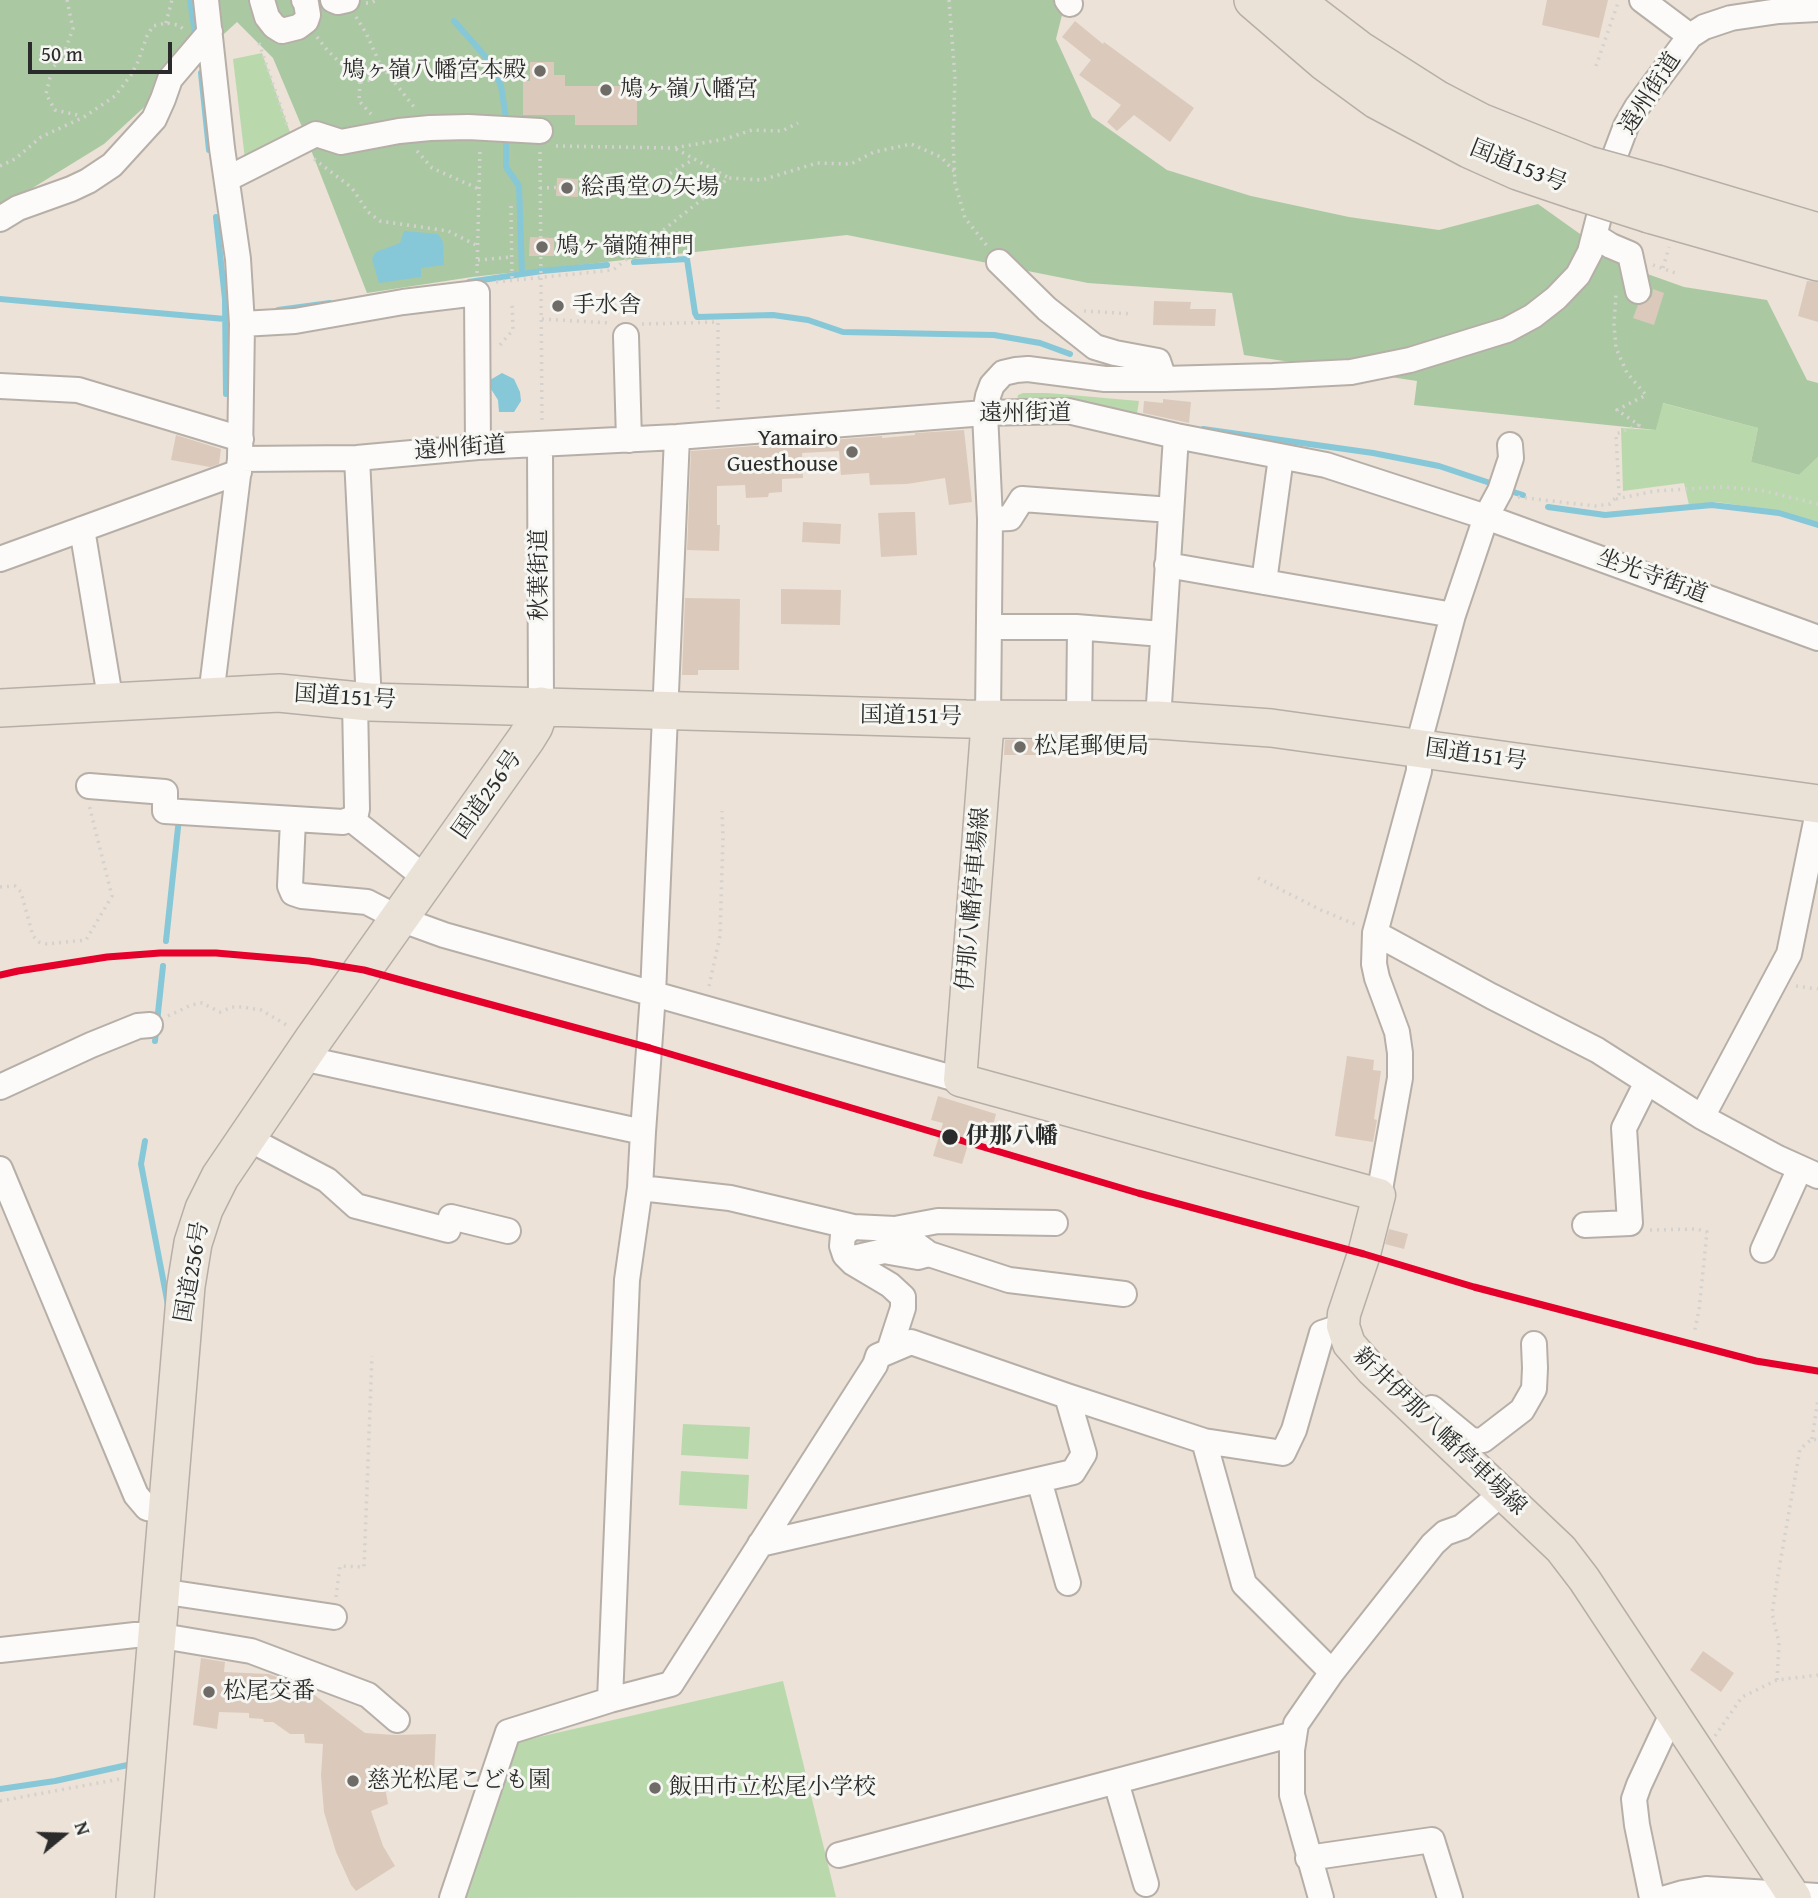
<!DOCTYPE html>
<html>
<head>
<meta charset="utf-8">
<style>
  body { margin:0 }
  #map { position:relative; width:1818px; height:1898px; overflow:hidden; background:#ece2d7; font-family:"Gentium Book Plus",serif }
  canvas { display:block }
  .north { position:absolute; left:28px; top:1800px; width:70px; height:70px; -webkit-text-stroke:5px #f6f6f2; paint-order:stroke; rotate:71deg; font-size:19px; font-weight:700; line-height:28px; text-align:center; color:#2b2b2b }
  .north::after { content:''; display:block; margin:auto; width:24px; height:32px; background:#2b2b2b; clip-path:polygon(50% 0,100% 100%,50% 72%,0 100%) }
  .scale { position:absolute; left:28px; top:42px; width:144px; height:32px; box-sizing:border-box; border:4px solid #2b2b2b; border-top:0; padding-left:9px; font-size:21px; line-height:24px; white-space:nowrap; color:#2b2b2b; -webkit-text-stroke:5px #f6f6f2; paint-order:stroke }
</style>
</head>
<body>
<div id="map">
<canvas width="1818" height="1898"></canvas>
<div class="north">N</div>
<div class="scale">50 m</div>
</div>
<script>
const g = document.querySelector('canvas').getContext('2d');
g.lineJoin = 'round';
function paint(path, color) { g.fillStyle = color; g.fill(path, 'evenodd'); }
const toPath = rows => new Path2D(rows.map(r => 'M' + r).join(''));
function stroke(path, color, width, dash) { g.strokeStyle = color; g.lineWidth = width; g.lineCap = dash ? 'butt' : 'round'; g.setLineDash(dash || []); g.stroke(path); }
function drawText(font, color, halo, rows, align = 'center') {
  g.font = font + ' "Gentium Book Plus","Noto Serif JP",serif'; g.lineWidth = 6; g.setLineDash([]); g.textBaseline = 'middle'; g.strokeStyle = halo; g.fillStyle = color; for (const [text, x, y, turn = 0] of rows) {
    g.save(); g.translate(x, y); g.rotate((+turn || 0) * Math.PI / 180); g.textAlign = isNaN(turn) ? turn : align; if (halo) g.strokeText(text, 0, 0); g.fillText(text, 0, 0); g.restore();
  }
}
paint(toPath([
  [262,53,291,135,245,159,233,59],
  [1023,393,1048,393,1139,401,1136,420,1017,401,1018,395],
  [1662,403,1758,428,1751,462,1799,475,1818,457,1818,522,1780,511,1716,502,1689,505,1684,483,1623,491,1621,428,1656,430],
  [683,1424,750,1427,748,1459,681,1455],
  [681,1471,749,1475,747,1509,679,1505],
  [783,1681,836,1897,463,1898,517,1742]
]), '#b9d9ad');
paint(toPath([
  [0,0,1054,0,1063,11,1056,39,1092,117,1167,170,1251,196,1349,217,1439,230,1538,204,1625,266,1684,287,1767,300,1807,380,1818,383,1818,457,1799,475,1751,462,1758,428,1663,403,1656,430,1414,405,1417,381,1244,355,1232,293,1088,283,847,235,472,277,367,293,302,127,273,58,237,22,104,144,0,208]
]), '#aac9a2');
paint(toPath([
  [404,231,438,234,443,242,444,265,421,268,421,277,379,283,372,259,376,252,400,243],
  [502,373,514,379,520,392,521,401,514,412,499,412,498,400,491,389,490,380]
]), '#86c7d8');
stroke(toPath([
  [190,0,195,33],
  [454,21,492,64,501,86,506,118],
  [201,73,209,150],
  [506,142,506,167,519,186,522,274],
  [216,217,225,299,226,394],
  [634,262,687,259,695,313,697,317,773,315,808,320,843,332,994,335,1040,343,1070,354],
  [469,282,542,271,607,265],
  [0,299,225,319],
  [278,310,330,303],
  [1203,429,1373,453,1439,466,1496,485],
  [1507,490,1523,495],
  [1548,507,1605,515,1712,505,1779,513,1818,525],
  [166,941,179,818],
  [155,1041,163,966],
  [145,1141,141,1164,168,1305],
  [0,1789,55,1781,132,1764,132,1760]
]), '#86c7d8', 6);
paint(toPath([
  [1547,0,1608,0,1599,38,1542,25],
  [1075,21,1103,44,1104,42,1194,108,1170,142,1134,115,1117,131,1107,122,1121,105,1079,75,1091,60,1062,37],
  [530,62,554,62,554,75,565,75,565,86,637,86,637,125,575,125,575,115,523,115,523,81,530,81],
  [557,178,578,179,578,197,556,196],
  [530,237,554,238,554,256,529,256],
  [1807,281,1818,282,1818,322,1798,316],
  [1653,289,1664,293,1654,325,1633,318,1638,305,1648,301,1652,296],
  [1154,301,1191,302,1190,309,1216,309,1215,326,1153,325],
  [1163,399,1191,402,1189,423,1143,413,1144,401,1163,403],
  [964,430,972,502,949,505,945,478,907,484,870,485,869,473,841,475,839,451,802,453,803,478,782,479,782,492,769,493,768,497,746,498,745,485,717,486,717,525,720,525,719,551,687,550,691,451,882,436,882,438,915,435,915,433],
  [176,435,221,449,219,464,210,467,171,460],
  [906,512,915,512,917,555,881,557,878,513],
  [803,522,841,524,840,544,802,542],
  [781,589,841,590,840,625,781,624],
  [685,598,740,599,739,670,698,670,698,675,682,675],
  [1005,740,1036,740,1036,755,1004,755],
  [1347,1056,1374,1060,1373,1070,1381,1071,1374,1119,1377,1120,1373,1142,1335,1136],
  [938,1096,996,1114,990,1137,972,1132,962,1164,933,1156,943,1123,931,1120],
  [1389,1229,1408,1234,1404,1249,1385,1244],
  [1703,1651,1734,1673,1721,1692,1690,1670],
  [201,1658,225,1662,224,1672,269,1674,304,1687,365,1733,395,1735,436,1734,434,1774,383,1775,388,1804,371,1811,383,1846,395,1866,356,1891,351,1885,336,1852,324,1812,321,1776,323,1744,305,1743,304,1734,290,1734,273,1722,264,1722,263,1719,249,1718,249,1713,219,1712,217,1729,193,1725]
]), '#dbcabc');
const minor = toPath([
  [206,0,222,148,238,259,242,324,240,459,211,696],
  [262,0,267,17,274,26,282,31,298,27,306,21,308,15,306,3,304,0],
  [333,0,338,2,347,0],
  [1067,0,1070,4],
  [1642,0,1690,36],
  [227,179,316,134,341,142,399,131,430,128,468,127,540,131],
  [0,219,18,208,71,189,88,181,112,165,154,119,163,99,170,79,210,32],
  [1595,236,1611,246,1630,254,1638,291],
  [999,262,1047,309,1095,347,1115,353,1158,361,1164,379],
  [242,324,295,321,403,302,477,293,478,447],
  [626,336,629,440],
  [0,386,78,390,241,439],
  [540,444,541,706],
  [357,458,369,702],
  [240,459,357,458,478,447,677,437,985,413,1068,411,1176,436,1326,465,1486,517,1818,638],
  [990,519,1010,518,1022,499,1171,510],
  [82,529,111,703],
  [0,559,239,472],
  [1167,565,1453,615],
  [1264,582,1281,457],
  [990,627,1076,627,1162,634],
  [988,718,990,519,985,413,988,396,992,385,1003,373,1016,370,1028,369,1105,379,1164,379,1273,376,1351,372,1410,360,1507,330,1533,316,1556,298,1578,275,1590,252,1614,158,1626,126,1637,107,1690,36,1704,27,1731,18,1779,11,1818,9],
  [1079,720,1080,628],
  [1158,720,1176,436],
  [89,786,165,792,165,811,343,822,351,819,356,814,357,809,355,701],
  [351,819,428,880],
  [293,820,290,886,293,893,302,896,367,902,400,919,444,935,960,1080],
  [1375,933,1491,996,1597,1050,1702,1117,1778,1158,1818,1176],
  [302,1058,643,1132],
  [0,1087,91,1045,138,1026,150,1025],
  [1702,1117,1789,954,1818,812],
  [247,1138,327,1180,356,1206,448,1230,451,1217,508,1231],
  [0,1169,136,1495,147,1508,167,1512],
  [640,1188,730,1198,853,1227],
  [1379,1195,1400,1078,1400,1053,1397,1032,1377,978,1374,964,1375,933,1419,771,1419,749,1422,731,1453,615,1486,517,1500,491,1511,458,1510,445],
  [1585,1225,1630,1223,1624,1128,1647,1082],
  [895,1229,929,1254,1009,1280,1124,1294],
  [1763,1250,1800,1168],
  [849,1259,884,1251,918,1257,929,1254],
  [889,1351,903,1308,903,1297,890,1285,853,1263,845,1255,842,1246,843,1235,853,1227,895,1229,938,1221,1055,1223],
  [1432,1408,1472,1441,1483,1440,1522,1410,1534,1389,1535,1368,1534,1344],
  [1204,1441,1244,1584,1332,1672],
  [1039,1480,1068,1583],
  [760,1544,1073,1472,1084,1454,1067,1396],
  [160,1591,334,1617],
  [0,1650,135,1635,156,1635,251,1651,368,1695,397,1720],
  [610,1700,671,1684,875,1365,878,1356,911,1342,1067,1396,1204,1441,1283,1453,1294,1430,1322,1333,1343,1326],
  [1116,1782,1146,1884],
  [839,1855,1294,1734],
  [1308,1858,1432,1840,1450,1898],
  [452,1898,508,1732,610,1700,627,1280,640,1188,643,1132,653,994,677,437],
  [1321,1898,1292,1795,1292,1750,1296,1724,1332,1672,1433,1544,1445,1533,1462,1527,1501,1494],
  [1652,1898,1637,1825,1634,1799,1639,1785,1673,1712],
  [1666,1898,1683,1893,1706,1889,1818,1896]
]);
const major = toPath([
  [988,718,960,1080,1379,1195,1364,1254,1344,1314,1343,1326,1349,1344,1372,1370,1561,1549,1584,1579,1795,1898]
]);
const highway = toPath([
  [1253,0,1325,62,1377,100,1469,149,1518,171,1577,191],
  [1294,0,1358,49,1438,100,1480,122,1588,165],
  [1657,184,1818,232],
  [1649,214,1818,262],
  [0,708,279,693,369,702,966,719,1158,720,1271,728,1818,804],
  [135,1898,186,1286,193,1243,204,1209,220,1177,313,1040,526,739,534,726,541,706]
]);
stroke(minor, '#b6afa8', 28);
stroke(major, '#b6afa8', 35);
stroke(highway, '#b6afa8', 40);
stroke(toPath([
  [67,0,73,29,63,55,52,69,46,94,55,110,82,116],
  [949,0,955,78,953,141,955,183,965,218,988,247],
  [366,3,370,3,377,0],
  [356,17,366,33,380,64,414,107],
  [166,23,172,0],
  [317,37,328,51,360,82,371,80,376,76,377,68,380,64],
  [259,43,287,125],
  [1596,66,1619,0],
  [360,82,359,101,371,114],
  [556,146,674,148,725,139,752,130,782,131,798,123],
  [676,149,729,178],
  [417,151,432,168,479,189],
  [540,152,542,424],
  [314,159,352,188,368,212,380,221,448,231,478,246],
  [0,166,15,159,41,137,84,117,115,96,131,75,137,64,147,36,153,26,166,23,178,25,186,31],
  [540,188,653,184,694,159],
  [511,206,512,280],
  [478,260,512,257],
  [1653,265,1678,274],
  [1663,268,1669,247],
  [477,273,480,150,477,150],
  [496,282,613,270,729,178,762,180,817,163,851,164,874,152,911,144,941,157,954,171],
  [1084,311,1133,314],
  [542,319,610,323],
  [642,324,718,322,718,413],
  [500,345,513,330,512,303],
  [1518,497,1595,506,1610,504,1619,494,1616,434,1639,425,1617,410,1646,395,1627,373,1616,348,1614,324,1616,294],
  [1616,499,1655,491,1720,487,1760,490,1818,504],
  [1258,878,1321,910,1357,925],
  [0,887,15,886,21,892,33,936,39,942,47,944,86,940,112,896,89,805],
  [709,986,720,936,723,838,722,811],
  [1796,986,1818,989],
  [168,1016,191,1005,202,1003,220,1012,232,1007,243,1007,261,1010,290,1027],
  [1650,1230,1697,1229,1707,1232,1699,1310,1694,1334],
  [1812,1439,1818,1399],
  [336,1597,340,1566,364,1567,372,1356],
  [1777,1680,1779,1643,1772,1613,1778,1575,1800,1449,1812,1439,1818,1440],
  [1715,1736,1742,1697,1777,1680,1818,1675],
  [0,1801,120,1779]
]), '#d4d2cf', 3.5, [2, 5]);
stroke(minor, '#fcfbf9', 24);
stroke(major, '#ebe2d7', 32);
stroke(highway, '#ebe2d7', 37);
const highwayBridge = toPath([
  [1588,165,1657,184],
  [1577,191,1649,214]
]);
stroke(highwayBridge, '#b6afa8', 40, []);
stroke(highwayBridge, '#ebe2d7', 37);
stroke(toPath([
  [0,975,18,971,107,957,160,953,216,953,309,961,364,970,650,1048,1138,1193,1364,1254,1474,1287,1756,1361,1818,1371]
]), '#e4002b', 7);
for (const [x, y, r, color] of [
  [540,71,7,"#6f6b67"],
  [606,90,7,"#6f6b67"],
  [567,188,7,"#6f6b67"],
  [542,247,7,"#6f6b67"],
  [558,306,7,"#6f6b67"],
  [852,452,7,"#6f6b67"],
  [1020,747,7,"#6f6b67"],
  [950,1137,9,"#2b2b2b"],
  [209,1692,7,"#6f6b67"],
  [353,1781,7,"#6f6b67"],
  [655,1788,7,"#6f6b67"]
]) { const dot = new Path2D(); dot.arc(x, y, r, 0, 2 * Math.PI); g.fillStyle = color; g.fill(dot); stroke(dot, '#f6f6f2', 2.5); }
drawText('23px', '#2b2b2b', '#f6f6f2', [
  ["鳩ヶ嶺八幡宮本殿",526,71,"right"],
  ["鳩ヶ嶺八幡宮",620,90],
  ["絵禹堂の矢場",581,188],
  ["鳩ヶ嶺随神門",556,247],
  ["手水舎",572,306],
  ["Yamairo",838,439,"right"],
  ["Guesthouse",838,465,"right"],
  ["松尾郵便局",1034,747],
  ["松尾交番",223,1692],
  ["慈光松尾こども園",367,1781],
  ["飯田市立松尾小学校",669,1788]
], 'left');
drawText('23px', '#2b2b2b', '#f6f6f2', [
  ["遠州街道",1651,94,-57],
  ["国道153号",1518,167,22],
  ["遠州街道",1025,414],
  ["遠州街道",460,449,-4],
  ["秋葉街道",540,575,-90],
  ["坐光寺街道",1652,577,20],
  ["国道151号",345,698,4],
  ["国道151号",911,717,1],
  ["国道151号",1476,756,8],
  ["国道256号",488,795,-55],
  ["伊那八幡停車場線",974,899,-85],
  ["国道256号",193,1272,-80],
  ["新井伊那八幡停車場線",1439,1432,44]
]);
drawText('bold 23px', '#2b2b2b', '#f6f6f2', [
  ["伊那八幡",966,1137]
], 'left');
</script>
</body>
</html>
